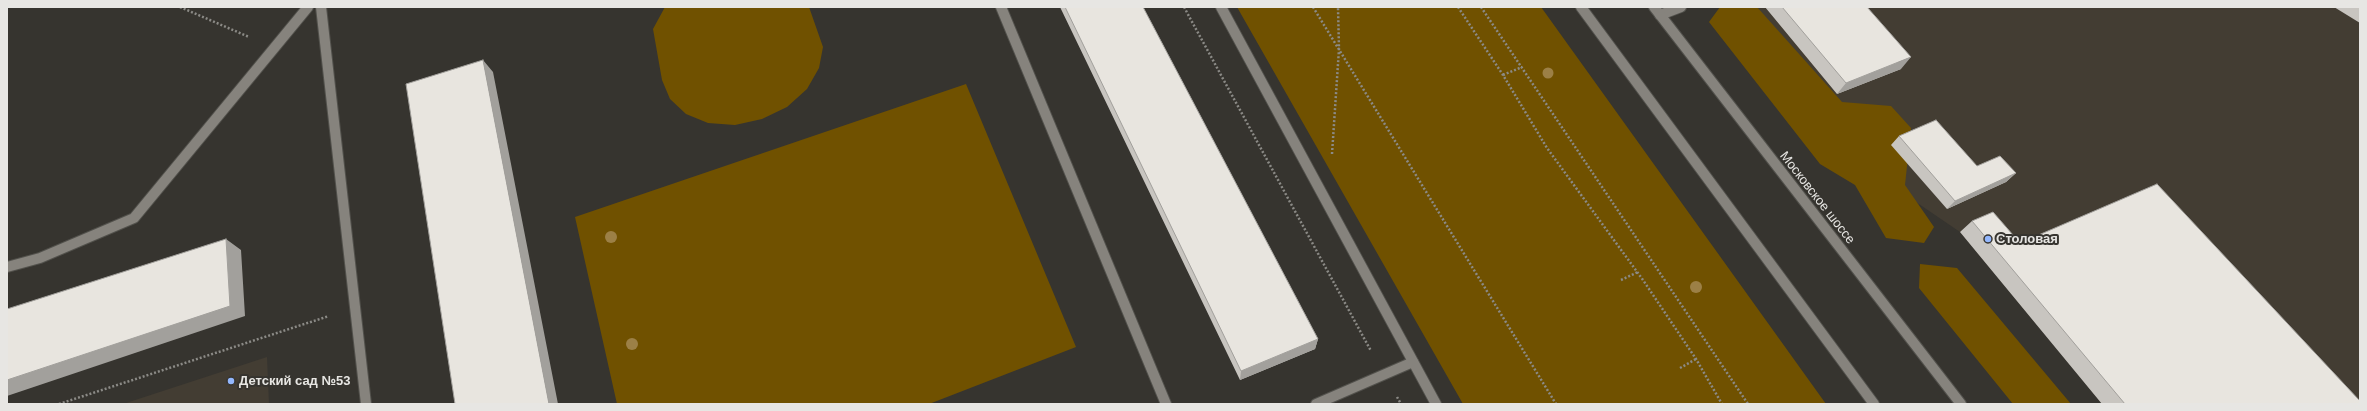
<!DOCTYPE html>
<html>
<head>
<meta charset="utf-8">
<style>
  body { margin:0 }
  #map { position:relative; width:2367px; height:411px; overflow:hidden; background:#36342f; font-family:Helvetica,sans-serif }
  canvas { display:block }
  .frame { position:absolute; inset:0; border:8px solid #e7e6e3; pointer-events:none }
</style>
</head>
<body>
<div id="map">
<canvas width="2367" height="411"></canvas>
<div class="frame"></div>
</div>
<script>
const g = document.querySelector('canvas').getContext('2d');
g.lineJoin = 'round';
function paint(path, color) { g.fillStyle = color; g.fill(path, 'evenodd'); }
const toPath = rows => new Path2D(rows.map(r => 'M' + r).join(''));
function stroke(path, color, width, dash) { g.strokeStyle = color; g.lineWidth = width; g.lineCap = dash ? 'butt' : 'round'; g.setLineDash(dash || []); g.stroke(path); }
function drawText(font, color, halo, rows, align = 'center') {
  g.font = font + ' Helvetica,sans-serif'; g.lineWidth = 4; g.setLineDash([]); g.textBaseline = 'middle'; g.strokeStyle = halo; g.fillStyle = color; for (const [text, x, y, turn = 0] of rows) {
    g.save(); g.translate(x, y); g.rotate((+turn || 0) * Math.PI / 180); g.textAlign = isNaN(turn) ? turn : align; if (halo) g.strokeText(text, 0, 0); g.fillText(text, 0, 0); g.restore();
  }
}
paint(toPath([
  [1749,7,2360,7,2360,404,2102,404,1960,232,1894,187],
  [267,357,269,404,123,404]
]), '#433d33');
paint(toPath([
  [665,7,809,7,823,47,819,68,807,89,787,107,762,119,735,125,708,123,686,114,670,99,662,80,653,29],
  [1237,7,1541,7,1826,404,1463,404],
  [1720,7,1757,7,1842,102,1891,106,1911,128,1905,185,1934,227,1924,243,1886,238,1855,185,1820,164,1709,22],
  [966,84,1076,347,929,404,617,404,575,217],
  [1920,264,1957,268,2071,404,2013,404,1919,288]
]), '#705100');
const lane = toPath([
  [321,7,366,404],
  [1001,7,1166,404],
  [1660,15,1681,7],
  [7,267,40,258,134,218,308,7],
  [1316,404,1413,362]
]);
const street = toPath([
  [1221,7,1436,404]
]);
const secondary = toPath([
  [1581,7,1874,404],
  [1654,7,1961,404]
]);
stroke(lane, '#52514c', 12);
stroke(street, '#52514c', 12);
stroke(secondary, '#52514c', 12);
stroke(toPath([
  [180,7,249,37],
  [1184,7,1371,351],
  [1313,7,1556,404],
  [1458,7,1503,75,1547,148,1643,280,1696,359,1722,404],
  [1481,7,1748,404],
  [1503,75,1522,67],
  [1332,154,1339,49,1338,7],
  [1621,280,1638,272],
  [1680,368,1696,359],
  [1397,397,1401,404],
  [59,404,329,316]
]), '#8b8a86', 2.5, [2, 2]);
stroke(lane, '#86837d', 10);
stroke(street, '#86837d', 10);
stroke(secondary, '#86837d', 10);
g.fillStyle = '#9c8046';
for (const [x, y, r] of [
  [1548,73,5.5],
  [611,237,6],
  [1696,287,6],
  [632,344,6]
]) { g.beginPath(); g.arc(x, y, r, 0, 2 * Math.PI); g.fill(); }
paint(toPath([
  [1060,7,1143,7,1318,339,1315,349,1240,380],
  [1765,7,1867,7,1901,69,1837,94],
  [2334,7,2360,7,2360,23],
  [1899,136,1977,166,2016,173,2006,182,1947,209,1891,145],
  [1972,221,2360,404,2102,404,1960,232]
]), '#c8c5c0');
paint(toPath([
  [1911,57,1901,69,1837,94,1846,83],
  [483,60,493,72,558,404,549,404],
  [2016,173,2006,182,1947,209,1955,201],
  [226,239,241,250,245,316,7,396,7,380],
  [1318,339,1315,349,1240,380,1241,371]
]), '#a2a09c');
const building = toPath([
  [1065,7,1143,7,1318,339,1241,371,1065,7],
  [1782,7,1867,7,1911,57,1846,83,1782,7],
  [483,60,549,404,455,404,406,84,483,60],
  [1936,120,1977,166,2000,156,2016,173,1955,201,1899,136,1936,120],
  [2157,184,2360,401,2360,404,2125,404,1972,221,1993,212,2020,243,2157,184],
  [226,239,230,306,7,380,7,309,226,239]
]);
paint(building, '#e8e5df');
stroke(building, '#a2a09c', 1);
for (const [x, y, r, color] of [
  [1988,239,4,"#93b7fd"],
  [231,381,4,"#93b7fd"]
]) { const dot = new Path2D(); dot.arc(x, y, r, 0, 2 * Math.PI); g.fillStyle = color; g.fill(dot); stroke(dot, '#36342f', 1.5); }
drawText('13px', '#e7e6e3', '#36342f', [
  ["Московское шоссе",1817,198,52]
]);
drawText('bold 13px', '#e7e6e3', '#36342f', [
  ["Столовая",1996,239],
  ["Детский сад №53",239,381]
], 'left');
</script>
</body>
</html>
